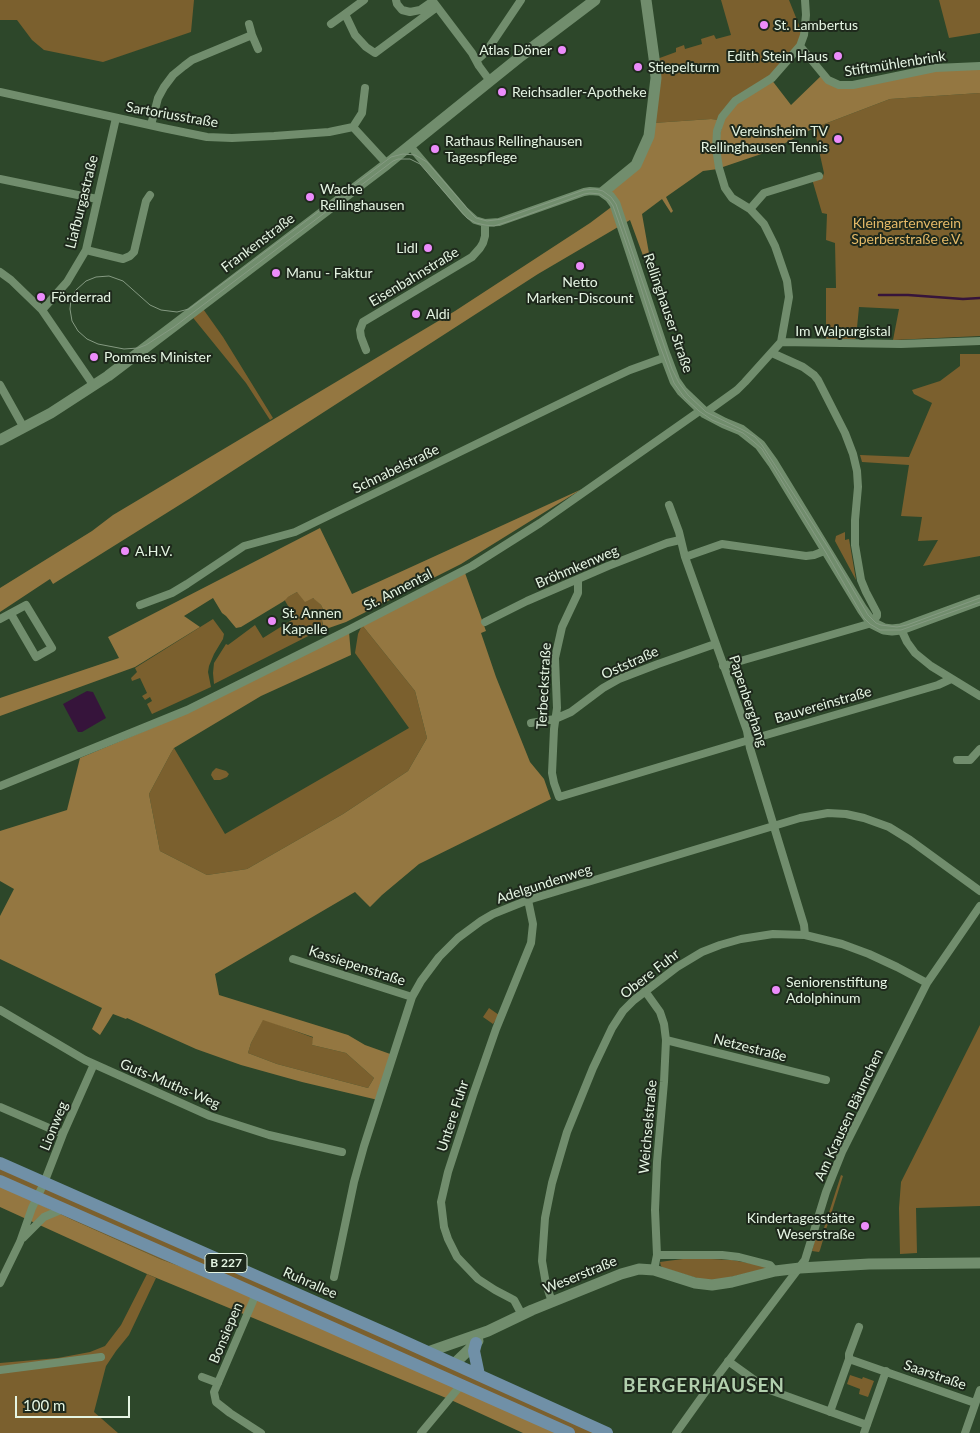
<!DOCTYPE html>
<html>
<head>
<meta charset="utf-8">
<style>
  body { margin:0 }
  #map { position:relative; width:980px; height:1433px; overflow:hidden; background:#2d472a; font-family:Lato,sans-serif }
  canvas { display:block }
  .scale { position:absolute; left:15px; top:1396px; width:115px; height:22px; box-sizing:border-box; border:2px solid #e5f5e3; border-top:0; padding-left:6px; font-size:15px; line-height:18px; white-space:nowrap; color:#e5f5e3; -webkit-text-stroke:4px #1e291c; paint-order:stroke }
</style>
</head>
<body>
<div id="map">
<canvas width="980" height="1433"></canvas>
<div class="scale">100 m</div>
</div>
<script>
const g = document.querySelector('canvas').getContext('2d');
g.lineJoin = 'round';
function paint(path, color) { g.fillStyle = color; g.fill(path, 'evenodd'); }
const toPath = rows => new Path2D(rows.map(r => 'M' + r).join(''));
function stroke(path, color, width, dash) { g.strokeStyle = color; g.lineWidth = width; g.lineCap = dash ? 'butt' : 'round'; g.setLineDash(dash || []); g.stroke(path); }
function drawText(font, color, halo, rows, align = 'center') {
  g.font = font + ' Lato,sans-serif'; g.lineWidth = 4; g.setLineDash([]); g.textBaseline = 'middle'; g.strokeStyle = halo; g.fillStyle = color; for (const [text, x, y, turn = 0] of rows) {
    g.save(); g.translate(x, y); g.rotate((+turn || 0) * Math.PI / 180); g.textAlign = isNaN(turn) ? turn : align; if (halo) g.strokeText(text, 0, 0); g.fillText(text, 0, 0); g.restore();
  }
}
paint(toPath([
  [0,0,194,0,191,32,103,62,44,50,32,40,17,20,0,20],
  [721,0,789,0,803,35,800,46,771,77,720,120,711,119,653,123,657,59,676,52,676,48,684,45,685,49,702,44,701,39,714,35,716,39,731,35],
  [939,0,980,0,980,33,949,38],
  [980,93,980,336,893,340,899,309,859,307,856,338,855,339,826,339,826,288,836,288,835,243,826,240,827,214,822,213,812,179,823,176,824,173,814,128,890,99],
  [201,306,223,337,273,418,270,420,246,383,190,314],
  [960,354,980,354,980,556,923,566,938,540,918,541,922,517,901,516,909,465,862,462,860,455,909,457,932,403,914,394,912,390,940,381,960,366],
  [845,532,845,540,849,539,856,580,835,541,836,536],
  [297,592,315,599,321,605,325,613,322,623,323,628,322,629,214,684,213,673,214,663,226,644,228,645,255,625,263,638,295,618,284,599],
  [213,619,224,634,223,639,214,654,209,666,208,672,211,687,152,714,147,704,152,701,150,697,145,700,142,696,147,693,140,678,132,681,131,678,137,672,135,668],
  [362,625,415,691,427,738,408,771,343,814,247,869,207,875,160,851,149,794,171,753,174,748,225,834,409,728,355,653,358,634],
  [216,768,226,771,229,774,227,777,220,780,214,780,211,775,212,772],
  [489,1008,499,1015,493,1024,483,1017],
  [263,1019,314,1038,312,1045,346,1053,374,1078,368,1088,277,1064,248,1053,251,1043],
  [980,1025,980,1206,916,1208,917,1253,900,1254,899,1208,901,1182],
  [0,1164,606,1433,557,1433,229,1284,160,1259,73,1220,0,1185],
  [841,1175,843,1176,828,1224,826,1229,824,1228],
  [823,1230,826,1230,820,1250,819,1252,812,1251,815,1239,820,1239],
  [691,1258,732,1260,765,1266,766,1267,765,1269,710,1282,663,1268,661,1266,660,1262,667,1261],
  [147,1274,156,1278,129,1335,116,1351,106,1366,94,1412,118,1433,0,1433,0,1363,58,1358,90,1352,105,1346,121,1325],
  [850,1375,862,1379,863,1377,874,1381,868,1397,859,1394,860,1389,847,1384]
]), '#7b602e');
paint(toPath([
  [980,66,980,93,890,99,814,128,770,151,720,168,717,148,725,113,771,79,791,105,822,75,837,85,934,69],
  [711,119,720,120,718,169,703,171,666,197,673,211,671,213,662,199,642,214,650,259,645,261,630,220,538,274,189,499,53,584,50,579,0,612,0,588,92,531,113,515,455,311,590,223,614,205,603,194,626,176,653,123],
  [582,489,461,564,346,622,326,629,323,628,322,618,325,613,321,605,313,598,305,602,297,592,288,597,284,601,241,627,236,628,226,616,222,613,213,598,184,616,200,627,135,667,0,716,0,698,119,658,108,637,320,528,352,594],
  [465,573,486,631,481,633,496,677,530,762,544,779,551,799,419,864,382,895,370,907,355,892,215,974,219,995,348,1035,365,1045,393,1055,378,1100,302,1082,241,1065,196,1049,127,1018,126,1019,113,1014,100,1035,92,1029,102,1008,0,959,0,916,14,889,0,881,0,831,67,810,80,758,187,713,349,632,351,655,261,696,174,748,171,753,149,794,160,851,207,875,247,869,343,814,408,771,427,738,415,691,362,625],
  [263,1020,313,1037,312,1045,346,1053,374,1078,368,1088,277,1064,248,1053,251,1043],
  [0,1185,73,1220,160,1259,229,1284,557,1433,523,1433,451,1400,147,1274,0,1207]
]), '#947741');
paint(toPath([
  [87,691,93,692,106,718,82,732,78,732,63,704]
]), '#36143b');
stroke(toPath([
  [879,295,908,295,963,299,980,298]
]), '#36143b', 2.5);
stroke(toPath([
  [364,0,345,14,355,35,366,47,375,53,437,7],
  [396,0,397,4,402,10,410,12,420,10,433,1],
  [432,0,472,53,479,66,490,81],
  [249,24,252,35],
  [331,24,345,14],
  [800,46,828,80,839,85,853,85,935,68,980,66],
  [477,60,486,52,521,0],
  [0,92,163,128,207,137,232,138,274,136,329,132,353,127],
  [151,125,158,98,164,87,173,75,184,66,192,60,252,35,258,49],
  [353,127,387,164],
  [353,127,362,113,365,88],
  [410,146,465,211,475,220,485,223,499,222,584,192,590,191,603,192],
  [0,179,97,199],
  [750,209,764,193,819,176],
  [86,250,123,259,130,256,134,252,146,201,150,195],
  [0,272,11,280,42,310,94,386],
  [42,310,67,282,86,250,116,118],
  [781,342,901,344,980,341],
  [366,350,361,337,360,330,363,322,472,257,480,248,483,243,485,236,485,223],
  [0,385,24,428],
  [705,413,737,390,745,382,781,342,789,297,787,281,775,246,764,224,750,209,732,198,725,188,719,168,716,148,717,131,722,117,735,101,772,78,800,46,804,35,806,15,805,0],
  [669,505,679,532,685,557,747,731,750,748,804,925,805,935],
  [685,557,722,544,806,556,814,555,827,550],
  [578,579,578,593,562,627,555,658,557,708,554,729,552,773,554,783,559,797,749,740,938,685,951,679],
  [140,605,172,593,187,584,244,546,295,532,600,384,630,370,666,357],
  [0,619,26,605,52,648,36,657,11,614],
  [485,622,527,601,608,566,667,543,680,540],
  [901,629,907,642,915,653,931,666,980,696],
  [723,666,872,623,877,616,877,613,866,592,861,580,855,545,855,520,858,487,857,471,853,454,845,433,818,380,814,375,803,367,772,353],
  [531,723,555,719,571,712,603,688,619,679,658,664,715,644],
  [957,760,970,760,980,749],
  [0,786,187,710,350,629,472,566,540,523,701,410],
  [293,959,412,997],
  [645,991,660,1012,664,1024,666,1040,664,1082,657,1162,655,1210,657,1255,654,1270],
  [0,1010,85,1060,210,1116,269,1135,342,1152],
  [666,1040,826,1080],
  [0,1107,63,1134],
  [23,1238,44,1217,63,1209],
  [657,1255,722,1255,739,1257,770,1265,775,1271],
  [334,1277,354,1182,364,1146,412,997,421,981,439,957,458,938,481,921,493,914,528,900,800,818,828,813,846,814,864,818,889,827,910,840,980,891],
  [0,1283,20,1242,32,1208,44,1183,63,1134,94,1064],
  [256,1294,214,1392,216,1402,230,1413,261,1433],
  [552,1302,546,1284,542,1261,545,1218,552,1183,567,1132,593,1068,612,1028,623,1011,634,1000,677,967,702,952,720,945,741,939,773,934,805,935,842,944,869,954,897,967,927,983],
  [522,1315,514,1300,495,1290,478,1279,457,1257,448,1239,444,1227,441,1202,448,1172,473,1095,496,1029,531,943,533,924,528,900],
  [849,1359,975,1403],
  [728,1361,767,1389,867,1425],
  [0,1370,101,1357],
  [202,1377,218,1383],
  [830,1412,849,1359,849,1354,859,1327],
  [421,1433,461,1385],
  [676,1433,706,1391,805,1260,826,1192,842,1152,927,983,980,906],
  [864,1433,886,1371],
  [965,1433,980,1390]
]), '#718d6d', 8);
stroke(toPath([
  [646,0,654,58,656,78,649,136,636,165,603,192,610,197,615,204,664,352,675,381,682,391,705,413,724,423,741,430,760,445,773,463,862,609,872,623,884,629,892,630,901,629,980,600],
  [0,440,51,413,108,376,387,164,521,56,595,0],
  [428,1352,488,1331,532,1310,621,1274,639,1269,654,1270,695,1283,712,1285,732,1282,775,1271,800,1268,869,1264,980,1263],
  [454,1364,478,1341]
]), '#718d6d', 11);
stroke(toPath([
  [0,1163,390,1335,607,1433],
  [0,1181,207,1272,569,1433],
  [476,1343,474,1351,479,1375]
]), '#7090a7', 12);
stroke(toPath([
  [980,598,907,625,897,627,881,625,876,623,868,615,829,549,762,445,755,437,745,431,706,412,688,395,679,383,672,369,616,204,611,197,603,191,595,189,584,190,502,219,487,221,476,218,472,214,427,162,415,155,403,154,391,157,189,309,177,312,161,310,150,305,123,281,109,276,96,277,86,281,76,290,71,299,70,309,72,321,78,331,87,339,98,344,124,349,138,348,146,345,174,327,393,161,398,159,410,159,420,164,467,218,476,223,485,225,494,226,510,221,584,194,590,193,600,194,609,200,613,206,631,257,657,338,674,383,684,397,699,411,712,420,743,433,754,442,762,449,825,551,864,618,870,624,880,630,901,630,980,602]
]), '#859a82', 1);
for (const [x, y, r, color] of [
  [764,25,5,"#ec8cfb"],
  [562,50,5,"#ec8cfb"],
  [838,56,5,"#ec8cfb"],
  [638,67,5,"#ec8cfb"],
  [502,92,5,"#ec8cfb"],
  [838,139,5,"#ec8cfb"],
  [435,149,5,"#ec8cfb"],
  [310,197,5,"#ec8cfb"],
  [428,248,5,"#ec8cfb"],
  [580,266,5,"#ec8cfb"],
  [276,273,5,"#ec8cfb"],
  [41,297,5,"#ec8cfb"],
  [416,314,5,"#ec8cfb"],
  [94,357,5,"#ec8cfb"],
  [125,551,5,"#ec8cfb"],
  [272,621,5,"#ec8cfb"],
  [776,990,5,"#ec8cfb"],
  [865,1226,5,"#ec8cfb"]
]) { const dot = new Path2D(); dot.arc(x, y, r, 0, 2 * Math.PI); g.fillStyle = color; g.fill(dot); stroke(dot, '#1e291c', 2); }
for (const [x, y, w] of [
  [226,1263,42]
]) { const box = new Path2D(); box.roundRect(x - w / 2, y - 9.5, w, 19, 4); g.fillStyle = '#1e291c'; g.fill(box); stroke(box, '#e5f5e3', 1); }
drawText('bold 12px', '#e5f5e3', null, [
  ["B 227",226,1263]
]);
drawText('14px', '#e5f5e3', '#1e291c', [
  ["St. Lambertus",774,25],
  ["Atlas Döner",552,50,"right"],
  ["Edith Stein Haus",828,56,"right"],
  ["Stiepelturm",648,67],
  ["Reichsadler-Apotheke",512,92],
  ["Vereinsheim TV",828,131,"right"],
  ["Rellinghausen Tennis",828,147,"right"],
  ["Rathaus Rellinghausen",445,141],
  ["Tagespflege",445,157],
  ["Wache",320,189],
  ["Rellinghausen",320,205],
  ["Lidl",418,248,"right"],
  ["Manu - Faktur",286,273],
  ["Netto",580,282,"center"],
  ["Marken-Discount",580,298,"center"],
  ["Förderrad",51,297],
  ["Aldi",426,314],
  ["Pommes Minister",104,357],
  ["A.H.V.",135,551],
  ["St. Annen",282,613],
  ["Kapelle",282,629],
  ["Seniorenstiftung",786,982],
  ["Adolphinum",786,998],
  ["Kindertagesstätte",855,1218,"right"],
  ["Weserstraße",855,1234,"right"]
], 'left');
drawText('14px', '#e5f5e3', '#1e291c', [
  ["Stiftmühlenbrink",895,64,-9],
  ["Sartoriusstraße",172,115,10],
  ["Liafburgastraße",82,202,-76],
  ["Frankenstraße",258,243,-37],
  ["Eisenbahnstraße",414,277,-31],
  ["Rellinghauser Straße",668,313,71],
  ["Im Walpurgistal",843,331],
  ["Schnabelstraße",396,469,-26],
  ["Bröhmkenweg",577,567,-23],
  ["St. Annental",398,590,-27],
  ["Oststraße",630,663,-24],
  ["Terbeckstraße",544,686,-87],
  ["Papenberghang",748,701,72],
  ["Bauvereinstraße",823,705,-16],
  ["Adelgundenweg",544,884,-18],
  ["Kassiepenstraße",357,966,18],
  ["Obere Fuhr",650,974,-38],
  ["Netzestraße",750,1048,14],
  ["Guts-Muths-Weg",170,1084,23],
  ["Am Krausen Bäumchen",849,1115,-65],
  ["Untere Fuhr",453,1116,-72],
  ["Lionweg",54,1126,-68],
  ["Weichselstraße",648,1127,-85],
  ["Weserstraße",580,1275,-22],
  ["Ruhrallee",310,1283,24],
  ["Bonsiepen",226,1333,-67],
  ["Saarstraße",935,1375,19]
]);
drawText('14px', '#e5ba68', '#1e291c', [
  ["Kleingartenverein",907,223],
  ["Sperberstraße e.V.",907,239]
]);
g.letterSpacing = '1px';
drawText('bold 19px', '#b2d0ae', '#1e291c', [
  ["BERGERHAUSEN",704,1386]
]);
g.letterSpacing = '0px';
</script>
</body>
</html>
